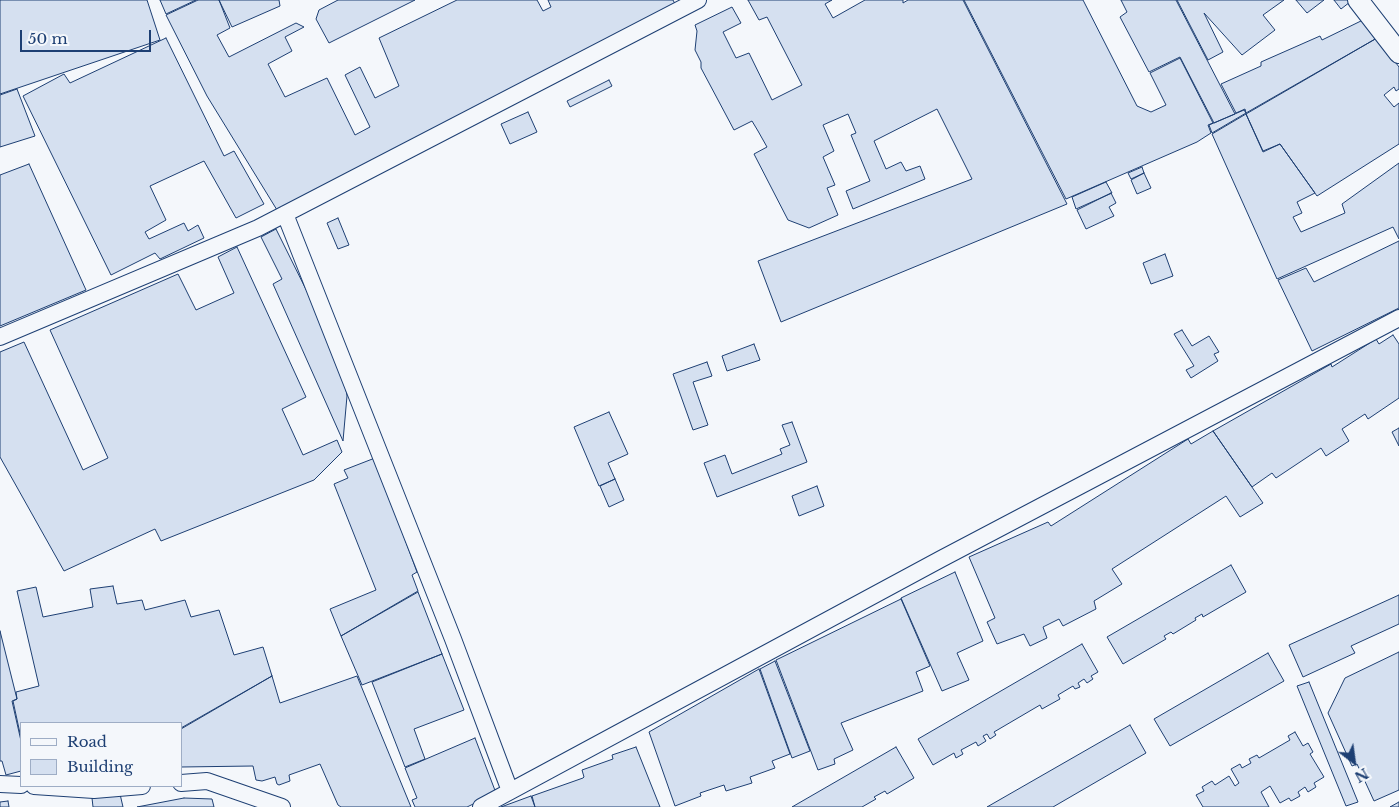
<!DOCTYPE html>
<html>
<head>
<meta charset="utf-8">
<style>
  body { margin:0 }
  #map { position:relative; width:1399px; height:807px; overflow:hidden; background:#f4f7fb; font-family:"Libre Baskerville",serif }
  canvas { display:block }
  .legend { position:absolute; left:20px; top:722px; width:162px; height:65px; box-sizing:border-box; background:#f4f7fb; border:1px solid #9eadc5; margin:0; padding:6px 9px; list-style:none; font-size:15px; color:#1d3f73 }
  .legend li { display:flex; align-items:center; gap:10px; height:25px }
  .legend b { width:25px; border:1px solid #9eadc5 }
  .north { position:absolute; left:1329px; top:737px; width:50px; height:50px; -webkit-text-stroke:4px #f4f7fb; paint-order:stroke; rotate:150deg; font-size:14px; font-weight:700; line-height:20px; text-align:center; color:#1d3f73 }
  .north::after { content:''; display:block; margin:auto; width:18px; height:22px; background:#1d3f73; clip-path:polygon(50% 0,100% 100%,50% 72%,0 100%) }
  .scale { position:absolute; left:20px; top:30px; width:131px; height:22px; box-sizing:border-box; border:2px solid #1d3f73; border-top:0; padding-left:6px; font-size:15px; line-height:18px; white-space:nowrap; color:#1d3f73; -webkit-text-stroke:4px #f4f7fb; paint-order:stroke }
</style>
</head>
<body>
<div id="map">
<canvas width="1399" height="807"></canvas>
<ul class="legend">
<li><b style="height:6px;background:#f4f7fb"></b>Road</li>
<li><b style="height:14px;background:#d5e0f0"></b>Building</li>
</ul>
<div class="north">N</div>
<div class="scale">50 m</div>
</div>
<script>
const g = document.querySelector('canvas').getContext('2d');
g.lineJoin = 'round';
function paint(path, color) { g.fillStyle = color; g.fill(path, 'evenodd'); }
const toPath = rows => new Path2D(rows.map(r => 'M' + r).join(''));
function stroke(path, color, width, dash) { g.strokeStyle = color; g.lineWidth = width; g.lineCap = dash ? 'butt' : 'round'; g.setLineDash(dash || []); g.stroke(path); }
const building = toPath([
  [0,0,147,0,160,40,0,94,0,0],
  [160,0,196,0,166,14,160,0],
  [198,0,219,0,230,28,217,35,229,57,296,23,304,27,285,37,292,51,268,64,285,97,327,78,355,135,370,127,345,75,360,67,375,98,399,86,379,38,457,0,537,0,543,11,551,7,548,0,673,0,677,8,277,210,207,96,166,15,198,0],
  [219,0,279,0,280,6,232,27,219,0],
  [338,0,415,0,329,43,316,19,319,10,338,0],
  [748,0,832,0,825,4,833,18,865,0,903,0,903,3,908,0,963,0,1067,204,781,322,758,261,972,179,937,109,874,141,886,169,901,162,906,171,920,166,925,179,853,209,846,191,870,181,851,135,856,133,848,114,823,125,834,151,823,157,835,185,827,188,838,215,809,228,788,220,754,154,767,147,758,131,752,121,734,130,701,68,701,62,695,50,697,31,695,25,732,7,741,23,723,32,736,58,749,53,772,100,802,85,767,17,759,20,748,0],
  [964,0,1083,0,1137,106,1151,112,1166,105,1150,73,1180,58,1213,123,1208,125,1211,133,1197,142,1066,199,964,0],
  [1121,0,1176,0,1235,114,1214,123,1180,57,1149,72,1120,17,1127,12,1121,0],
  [1177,0,1284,0,1263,15,1275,30,1242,55,1204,13,1223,52,1208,60,1177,0],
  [1296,0,1324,0,1307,13,1296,0],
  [1334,0,1348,0,1350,2,1341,9,1334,0],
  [1363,20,1377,38,1246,113,1245,109,1236,113,1221,84,1261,66,1261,62,1320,36,1322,40,1363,20],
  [166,38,224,156,234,151,264,204,236,218,204,161,150,186,166,220,145,232,149,239,184,223,188,231,198,225,204,238,160,259,155,253,111,275,23,96,64,74,70,83,166,38],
  [1377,38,1399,67,1399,89,1396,91,1394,87,1384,95,1394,107,1399,103,1399,144,1317,196,1280,144,1263,151,1246,114,1377,38],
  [609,80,612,86,570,107,567,101,609,80],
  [17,89,35,136,0,147,0,95,17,89],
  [1244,110,1246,113,1212,133,1209,125,1244,110],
  [528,112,537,132,510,144,501,124,528,112],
  [1246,114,1263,152,1280,144,1315,193,1297,202,1302,213,1293,217,1301,232,1345,213,1342,204,1399,163,1399,239,1393,227,1277,279,1212,134,1246,114],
  [29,164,86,290,0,326,0,175,29,164],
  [1142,167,1144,173,1131,179,1128,173,1142,167],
  [1144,173,1151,188,1137,194,1131,180,1144,173],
  [1106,182,1112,193,1076,209,1072,197,1106,182],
  [1111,193,1116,203,1109,207,1114,216,1086,229,1077,210,1111,193],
  [338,218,349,245,338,249,327,223,338,218],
  [276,229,336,350,343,369,347,396,343,441,273,284,282,279,261,237,276,229],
  [1399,241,1399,308,1312,351,1278,280,1306,268,1314,282,1399,241],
  [237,247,306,397,282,409,303,455,337,440,342,452,314,480,161,541,155,529,64,571,0,457,0,352,24,342,83,470,108,458,50,330,178,274,196,310,234,293,218,257,237,247],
  [1165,254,1173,276,1151,284,1143,263,1165,254],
  [1182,330,1192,346,1209,336,1219,352,1214,354,1218,361,1191,378,1186,370,1194,366,1174,334,1182,330],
  [1393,335,1399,344,1399,398,1368,419,1365,414,1342,429,1349,441,1326,456,1321,448,1276,478,1272,473,1252,487,1213,431,1331,364,1332,367,1376,339,1379,344,1393,335],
  [754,344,760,360,727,371,722,356,754,344],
  [707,362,712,376,693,382,708,425,693,430,673,374,707,362],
  [609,412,628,454,608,463,615,479,599,486,574,427,609,412],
  [792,422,807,462,717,497,704,463,725,455,732,474,782,454,780,449,790,445,782,425,792,422],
  [1399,428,1399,446,1392,432,1399,428],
  [1213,431,1263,503,1240,517,1226,496,1112,569,1122,584,1094,601,1096,609,1063,626,1059,619,1043,627,1047,638,1030,646,1024,634,997,644,987,622,995,618,969,557,1048,522,1051,526,1188,439,1191,444,1213,431],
  [375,458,417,572,412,575,418,591,341,636,330,609,376,590,334,484,348,478,344,470,375,458],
  [615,479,624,500,609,507,600,486,615,479],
  [817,486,824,506,799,516,792,496,817,486],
  [1231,565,1246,592,1203,617,1202,614,1195,618,1196,620,1173,634,1171,632,1164,636,1166,639,1123,664,1107,637,1231,565],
  [955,572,983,641,957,653,969,680,942,691,901,598,955,572],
  [113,586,117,604,142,600,145,610,185,600,191,617,219,610,234,655,263,647,272,676,181,728,181,723,21,723,21,738,13,701,17,699,16,692,39,686,17,591,36,587,43,617,93,607,90,589,113,586],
  [418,592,442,654,362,685,341,636,418,592],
  [1399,595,1399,624,1351,646,1355,653,1303,677,1289,645,1399,595],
  [901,599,930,666,916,672,923,691,841,723,853,750,834,759,835,764,818,770,776,660,901,599],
  [0,631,17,699,12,701,21,741,21,771,6,775,2,761,0,761,0,631],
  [1082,644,1098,672,1091,676,1093,679,1087,683,1084,679,1078,683,1080,687,1075,689,1073,686,1058,695,1060,699,1042,709,1040,705,994,732,996,735,990,739,987,734,983,736,986,741,978,746,976,742,961,750,963,754,956,758,954,753,933,765,918,739,1082,644],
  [1399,652,1399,790,1374,801,1357,764,1352,766,1351,764,1328,713,1345,678,1399,652],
  [1268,653,1284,681,1170,746,1154,719,1268,653],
  [442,654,464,710,414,729,425,759,405,767,372,682,442,654],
  [775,661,810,751,792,758,760,669,775,661],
  [759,669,790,754,772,761,775,768,750,777,752,783,726,791,724,785,700,793,701,796,675,806,649,732,759,669],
  [272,676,280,703,357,676,411,807,341,807,338,805,320,764,289,775,290,781,279,785,277,784,275,777,262,781,256,780,253,766,181,767,181,729,272,676],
  [1309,682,1358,802,1346,806,1297,686,1309,682],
  [1130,725,1146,753,1053,807,987,807,1130,725],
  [1295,732,1303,746,1308,743,1313,752,1310,754,1324,777,1314,783,1316,787,1308,792,1305,787,1298,792,1300,796,1291,801,1289,798,1280,803,1270,786,1261,792,1269,807,1203,807,1196,795,1204,791,1202,787,1212,781,1215,785,1229,776,1235,786,1239,783,1231,769,1240,764,1242,768,1251,763,1249,759,1257,755,1259,758,1290,740,1288,736,1295,732],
  [475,738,496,793,467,807,415,807,412,800,417,798,405,768,475,738],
  [636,747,660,807,535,807,532,796,583,778,584,777,582,770,613,759,612,755,636,747],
  [896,747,914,778,887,794,885,791,874,797,876,799,862,807,792,807,896,747],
  [120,794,123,807,93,807,92,798,120,794],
  [531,796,535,807,501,807,531,796],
  [184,798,212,799,214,807,137,807,184,798],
  [8,801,9,807,0,807,0,802,8,801],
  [1399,802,1399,807,1390,807,1399,802]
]);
paint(building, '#d5e0f0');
stroke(building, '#1d3f73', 1);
const minor = toPath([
  [285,214,453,639,510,791,509,791],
  [0,337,258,228,698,0],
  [181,783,207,781,282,807],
  [0,784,21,785],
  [34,786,94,790,142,786],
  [481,807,941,559,1399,318]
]);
const tertiary = toPath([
  [1358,0,1399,53]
]);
stroke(minor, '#1d3f73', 18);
stroke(tertiary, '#1d3f73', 22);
stroke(minor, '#f4f7fb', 16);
stroke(tertiary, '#f4f7fb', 20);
</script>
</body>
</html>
